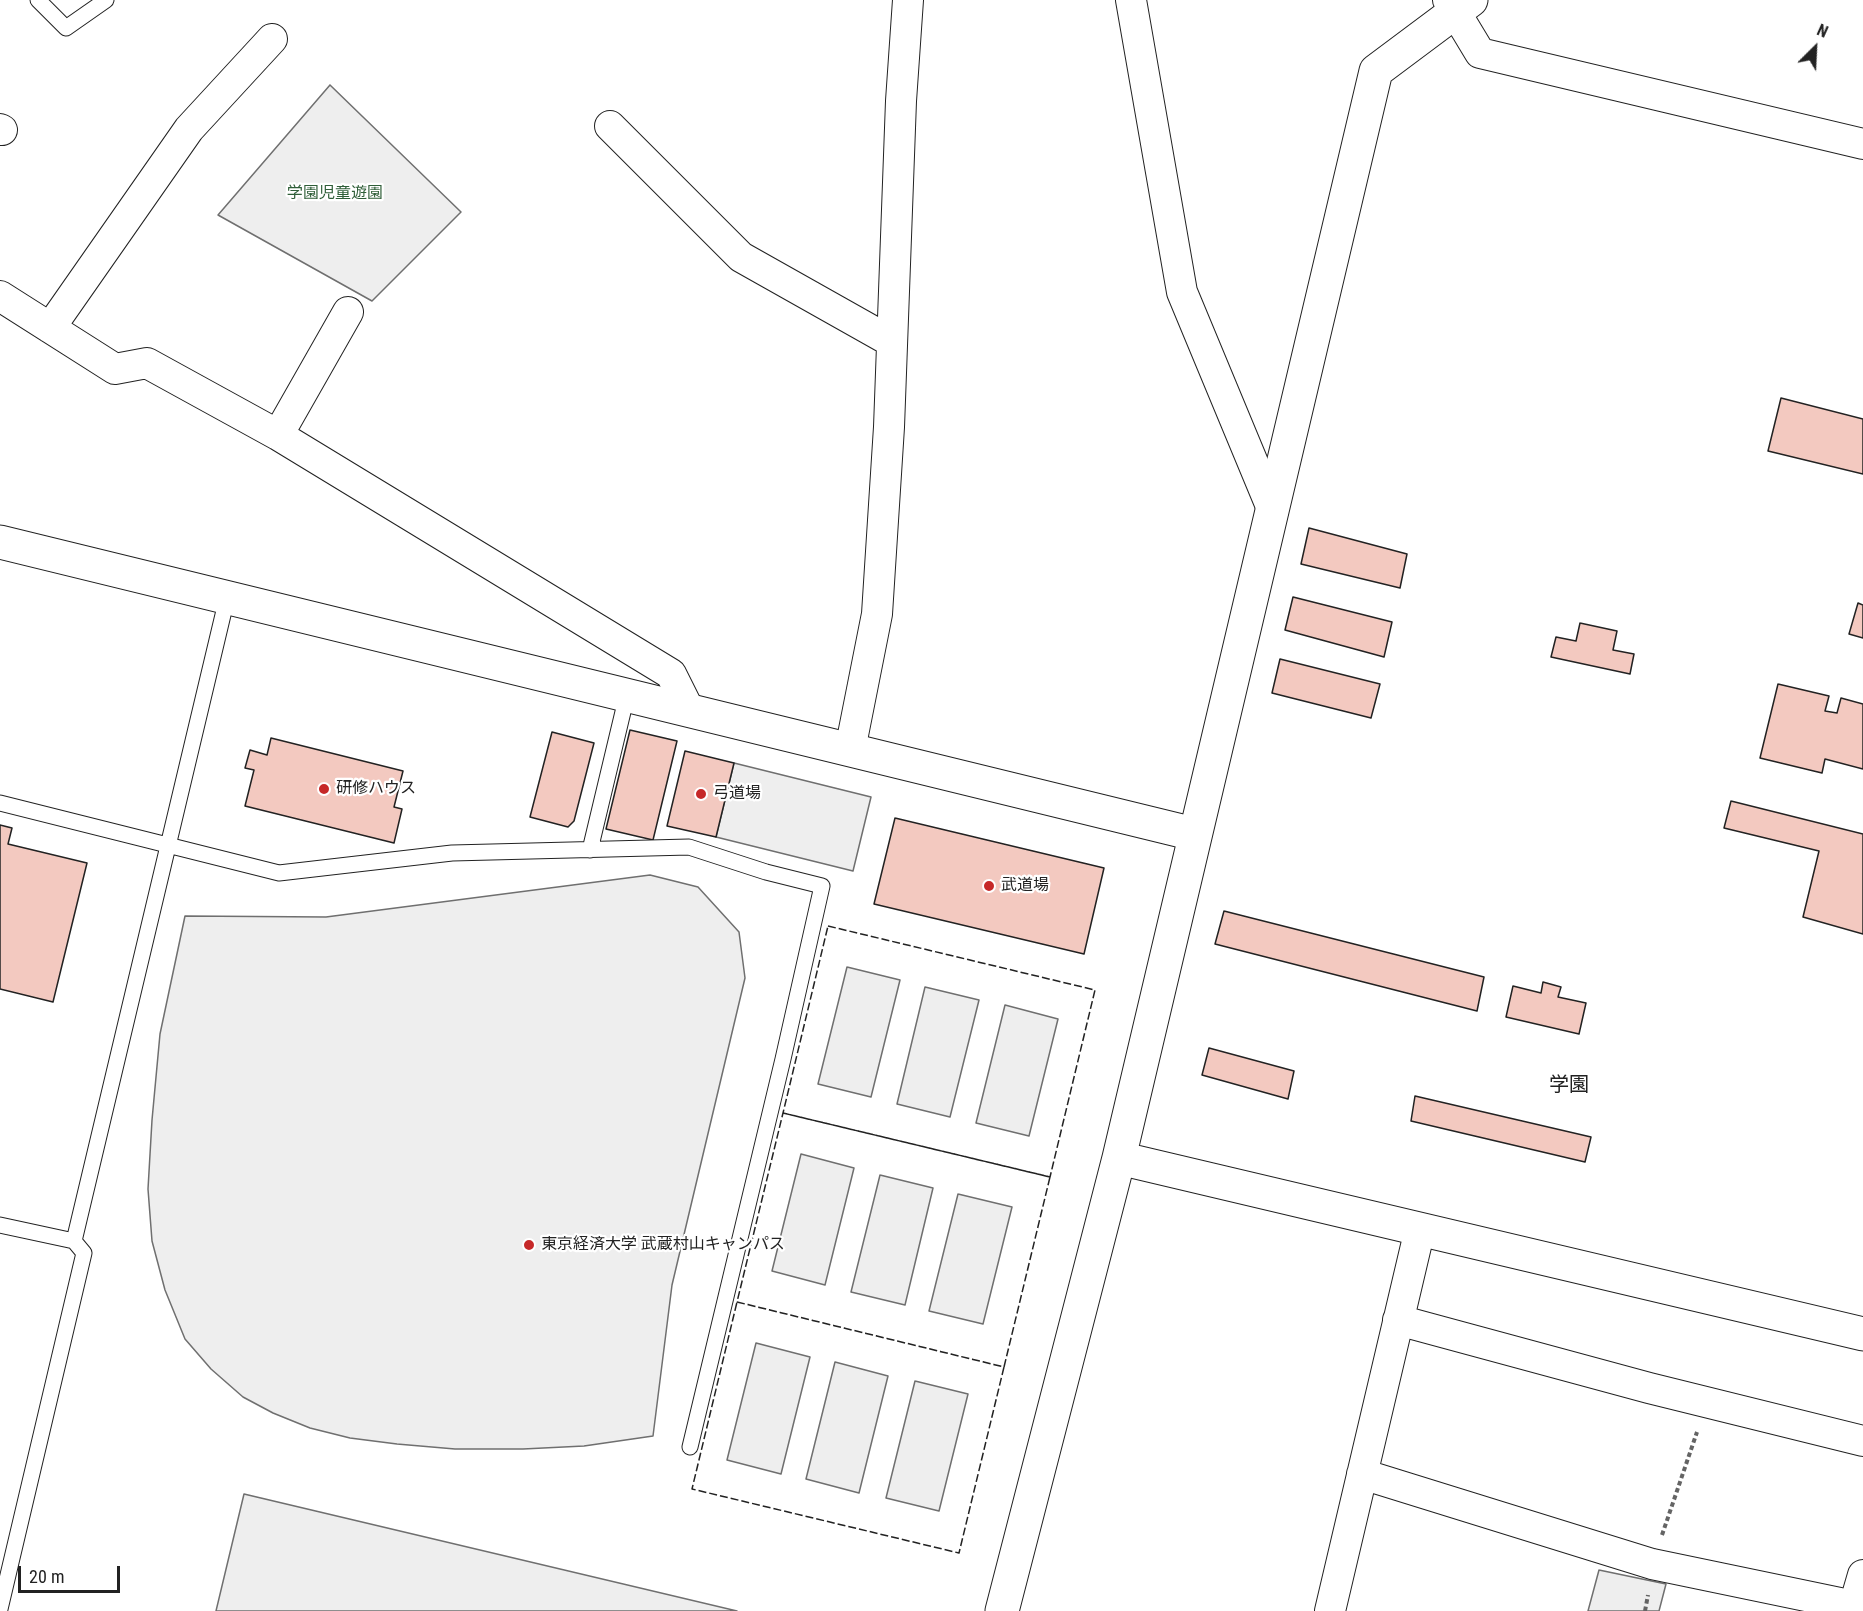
<!DOCTYPE html>
<html>
<head>
<meta charset="utf-8">
<style>
  body { margin:0 }
  #map { position:relative; width:1863px; height:1611px; overflow:hidden; background:#fff; font-family:"Roboto Condensed",sans-serif }
  canvas { display:block }
  .north { position:absolute; left:1785px; top:18px; width:60px; height:60px; -webkit-text-stroke:4px #fff; paint-order:stroke; rotate:24deg; font-size:16px; font-weight:700; line-height:24px; text-align:center; color:#222 }
  .north::after { content:''; display:block; margin:auto; width:21px; height:27px; background:#222; clip-path:polygon(50% 0,100% 100%,50% 72%,0 100%) }
  .scale { position:absolute; left:18px; top:1566px; width:102px; height:27px; box-sizing:border-box; border:3px solid #222; border-top:0; padding-left:8px; font-size:18px; line-height:21px; white-space:nowrap; color:#222; -webkit-text-stroke:4px #fff; paint-order:stroke }
</style>
</head>
<body>
<div id="map">
<canvas width="1863" height="1611"></canvas>
<div class="north">N</div>
<div class="scale">20 m</div>
</div>
<script>
const g = document.querySelector('canvas').getContext('2d');
g.lineJoin = 'round';
function paint(path, color) { g.fillStyle = color; g.fill(path, 'evenodd'); }
const toPath = rows => new Path2D(rows.map(r => 'M' + r).join(''));
function stroke(path, color, width, dash) { g.strokeStyle = color; g.lineWidth = width; g.lineCap = dash ? 'butt' : 'round'; g.setLineDash(dash || []); g.stroke(path); }
function drawText(font, color, halo, rows, align = 'center') {
  g.font = font + ' "Roboto Condensed","Noto Sans JP",sans-serif'; g.lineWidth = 4.5; g.setLineDash([]); g.textBaseline = 'middle'; g.strokeStyle = halo; g.fillStyle = color; for (const [text, x, y, turn = 0] of rows) {
    g.save(); g.translate(x, y); g.rotate((+turn || 0) * Math.PI / 180); g.textAlign = isNaN(turn) ? turn : align; if (halo) g.strokeText(text, 0, 0); g.fillText(text, 0, 0); g.restore();
  }
}
const green = toPath([
  [330,85,461,212,372,301,218,215,330,85],
  [734,763,871,797,853,871,716,837,734,763],
  [650,875,698,887,739,932,745,978,672,1285,653,1436,584,1446,523,1449,455,1449,397,1444,350,1438,310,1428,273,1413,243,1397,211,1369,185,1339,165,1290,152,1241,148,1189,152,1120,160,1034,185,916,326,917,650,875],
  [847,967,900,980,871,1097,818,1084,847,967],
  [925,987,979,1000,950,1117,897,1104,925,987],
  [1005,1005,1058,1019,1029,1136,976,1123,1005,1005],
  [801,1154,854,1168,825,1285,772,1271,801,1154],
  [880,1175,933,1188,905,1305,851,1292,880,1175],
  [958,1194,1012,1207,983,1324,929,1311,958,1194],
  [756,1343,810,1357,781,1474,727,1460,756,1343],
  [835,1362,888,1376,859,1493,806,1479,835,1362],
  [915,1381,968,1394,939,1511,886,1498,915,1381],
  [244,1494,737,1611,216,1611,244,1494],
  [1599,1570,1666,1584,1659,1611,1588,1611,1599,1570]
]);
paint(green, '#eee');
stroke(green, '#6f6f6f', 1.5);
const building = toPath([
  [1781,398,1863,419,1863,474,1768,451,1781,398],
  [1309,528,1407,554,1400,588,1301,564,1309,528],
  [1293,597,1392,622,1384,657,1285,630,1293,597],
  [1858,603,1863,605,1863,638,1849,634,1858,603],
  [1580,623,1617,631,1613,650,1634,654,1630,674,1551,657,1556,637,1576,641,1580,623],
  [1280,659,1380,684,1371,718,1272,693,1280,659],
  [1778,684,1829,696,1825,711,1837,713,1841,698,1863,704,1863,769,1825,759,1822,773,1760,758,1778,684],
  [630,730,677,741,653,840,606,829,630,730],
  [552,732,594,743,574,821,568,827,530,817,552,732],
  [271,738,403,771,394,807,402,809,394,843,245,806,254,770,245,768,250,750,267,755,271,738],
  [685,751,734,763,716,837,667,826,685,751],
  [1731,801,1863,834,1863,934,1803,917,1819,851,1724,828,1731,801],
  [895,818,1104,868,1084,954,874,904,895,818],
  [0,825,12,828,8,844,87,863,53,1002,0,989,0,825],
  [1224,911,1484,977,1477,1011,1215,944,1224,911],
  [1543,982,1561,987,1558,997,1586,1003,1579,1034,1506,1017,1513,986,1541,993,1543,982],
  [1209,1048,1294,1071,1288,1099,1202,1075,1209,1048],
  [1415,1096,1591,1137,1585,1162,1411,1121,1415,1096]
]);
paint(building, '#f3c9c0');
stroke(building, '#222', 1.5);
const service = toPath([
  [38,0,66,28,106,0],
  [0,803,279,873,452,853,689,847,766,872,822,886,783,1059,690,1447],
  [590,850,627,695],
  [0,1225,74,1241,84,1253,0,1609],
  [74,1241,227,598]
]);
const minor = toPath([
  [1131,0,1182,292,1273,511],
  [1448,0,1480,53,1863,144],
  [610,126,741,257,892,342],
  [0,129,2,130],
  [0,296,115,369,147,363,278,435,671,674,689,710],
  [50,328,189,129,272,39],
  [278,435,348,312],
  [850,750,877,614,889,427,901,101,908,0],
  [1398,1320,1649,1388,1863,1441],
  [1362,1474,1652,1564,1854,1606],
  [1330,1611,1420,1229],
  [1857,1611,1854,1606,1863,1575]
]);
const tertiary = toPath([
  [0,542,1194,834],
  [1119,1158,1863,1334],
  [1002,1611,1119,1158,1376,71,1471,0]
]);
stroke(service, '#222', 17);
stroke(minor, '#222', 32);
stroke(tertiary, '#222', 35);
stroke(toPath([
  [1662,1535,1697,1432],
  [1645,1611,1648,1595]
]), '#646464', 4, [4.5, 3]);
stroke(service, '#fff', 15);
stroke(minor, '#fff', 30);
stroke(tertiary, '#fff', 33);
stroke(toPath([
  [828,926,1095,990,1050,1177,783,1113,828,926],
  [783,1113,1050,1177,1004,1367,737,1302,783,1113],
  [737,1302,1004,1367,959,1553,692,1489,737,1302]
]), '#222', 1.5, [8, 3]);
for (const [x, y, r, color] of [
  [324,789,6,"#c62828"],
  [701,794,6,"#c62828"],
  [989,886,6,"#c62828"],
  [529,1245,6,"#c62828"]
]) { const dot = new Path2D(); dot.arc(x, y, r, 0, 2 * Math.PI); g.fillStyle = color; g.fill(dot); stroke(dot, '#fff', 2); }
drawText('16px', '#2f5e38', '#fff', [
  ["学園児童遊園",335,194]
]);
drawText('16px', '#222', '#fff', [
  ["研修ハウス",336,789],
  ["弓道場",713,794],
  ["武道場",1001,886],
  ["東京経済大学 武蔵村山キャンパス",541,1245]
], 'left');
drawText('20px', '#222', '#fff', [
  ["学園",1569,1086]
]);
</script>
</body>
</html>
